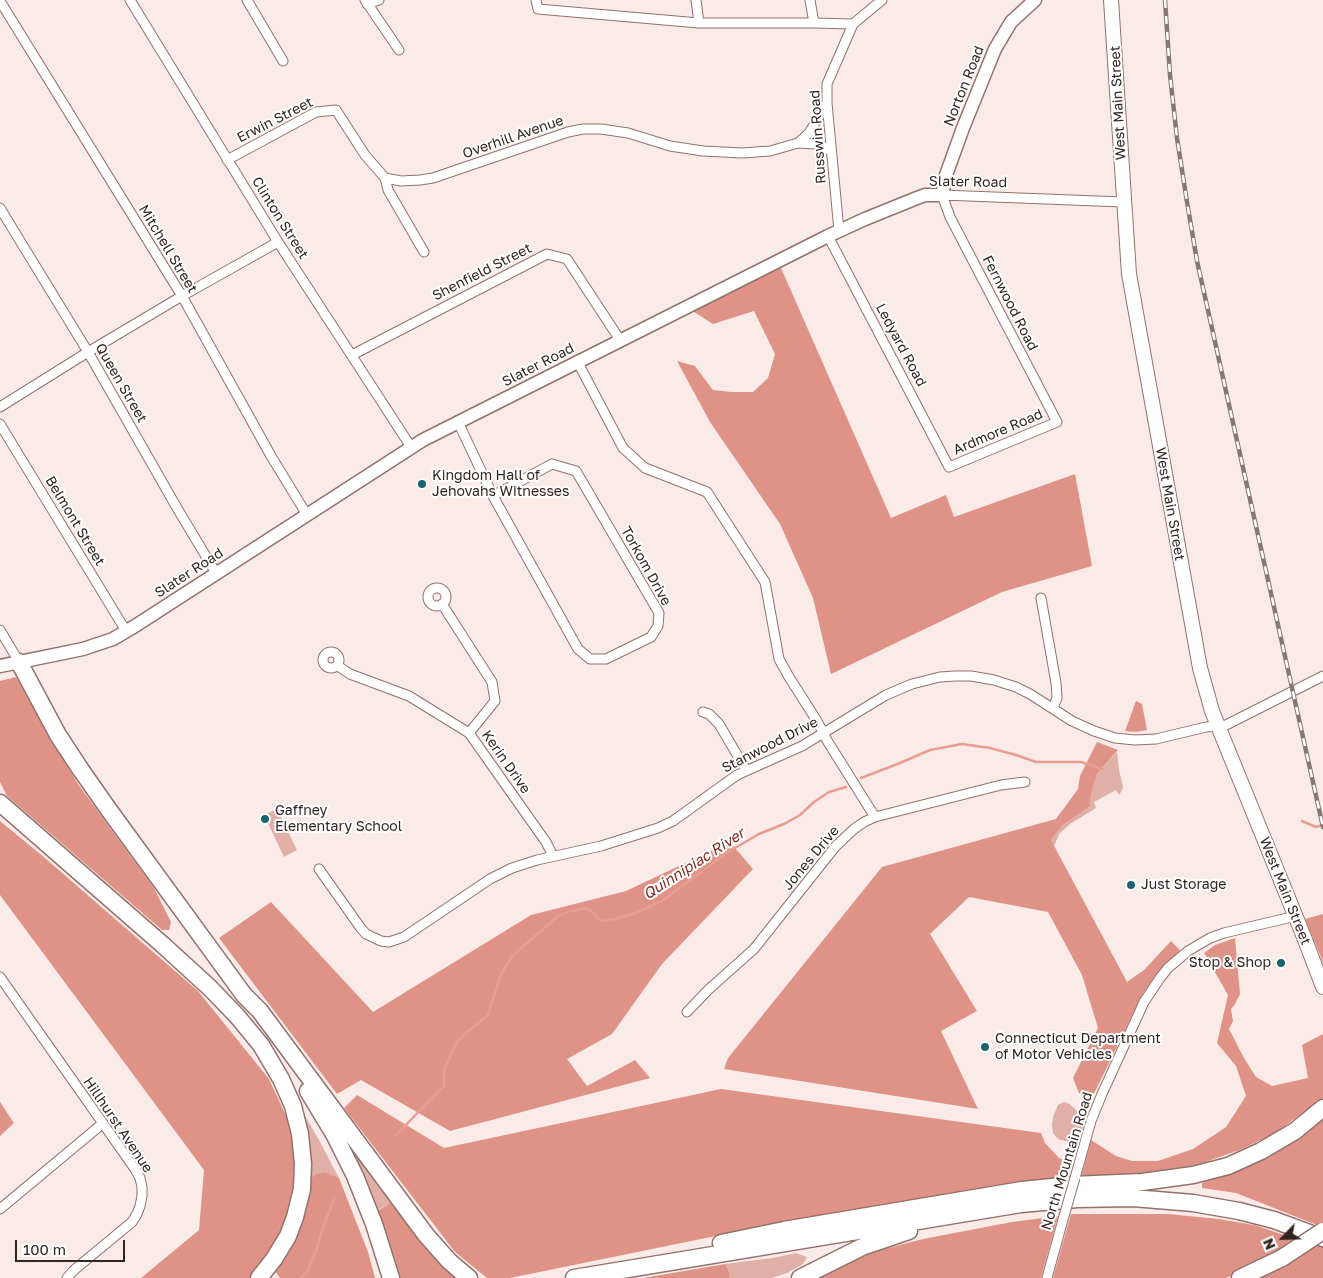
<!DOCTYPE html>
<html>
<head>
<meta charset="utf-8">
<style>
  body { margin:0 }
  #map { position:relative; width:1323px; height:1278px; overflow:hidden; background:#faebe8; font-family:"Golos Text",sans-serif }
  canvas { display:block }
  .north { position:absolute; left:1258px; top:1213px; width:50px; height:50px; -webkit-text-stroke:4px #fff; paint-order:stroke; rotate:246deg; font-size:14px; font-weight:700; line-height:20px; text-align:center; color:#322422 }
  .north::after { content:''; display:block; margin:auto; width:18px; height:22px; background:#322422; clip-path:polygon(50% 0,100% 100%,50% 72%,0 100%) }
  .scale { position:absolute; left:15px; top:1240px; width:110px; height:22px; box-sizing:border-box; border:2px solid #322422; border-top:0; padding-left:6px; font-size:15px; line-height:18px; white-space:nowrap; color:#322422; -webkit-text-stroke:4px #fff; paint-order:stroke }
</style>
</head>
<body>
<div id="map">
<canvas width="1323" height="1278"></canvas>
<div class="north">N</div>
<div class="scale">100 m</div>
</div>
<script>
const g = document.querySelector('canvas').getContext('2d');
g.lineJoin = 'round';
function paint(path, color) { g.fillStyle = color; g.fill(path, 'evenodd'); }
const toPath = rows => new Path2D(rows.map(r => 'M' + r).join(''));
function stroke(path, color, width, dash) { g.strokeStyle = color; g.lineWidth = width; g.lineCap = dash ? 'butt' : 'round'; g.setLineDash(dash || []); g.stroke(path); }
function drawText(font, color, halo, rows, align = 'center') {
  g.font = font + ' "Golos Text",sans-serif'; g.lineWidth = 4; g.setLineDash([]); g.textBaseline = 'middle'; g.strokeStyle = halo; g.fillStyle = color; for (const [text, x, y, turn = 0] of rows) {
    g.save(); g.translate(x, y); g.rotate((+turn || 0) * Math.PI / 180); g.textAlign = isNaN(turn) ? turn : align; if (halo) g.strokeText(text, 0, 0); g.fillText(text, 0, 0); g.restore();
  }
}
paint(toPath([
  [1117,752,1119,770,1123,787,1121,792,1119,795,1116,790,1094,802,1096,808,1070,824,1059,834,1054,846,1051,840,1062,826,1090,806,1091,794,1097,774],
  [277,809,297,850,284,857,264,815],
  [1064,1102,1070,1104,1080,1114,1085,1122,1078,1142,1073,1142,1060,1140,1056,1137,1053,1133,1052,1125,1053,1117,1058,1105],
  [324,1103,394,1200,376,1211],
  [305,1116,319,1140,339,1178,326,1172,308,1181,302,1117],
  [796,1253,807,1257,803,1264,787,1273,772,1278,729,1278,730,1273,725,1264,772,1258]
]), '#e0afa7');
paint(toPath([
  [781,268,891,518,946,495,954,517,1075,474,1092,566,1002,592,831,674,813,598,780,524,710,422,677,361,695,366,713,390,732,392,753,392,768,378,775,354,754,311,713,324,691,310],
  [16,677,78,784,154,888,171,922,169,930,162,930,7,796,0,782,0,681],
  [1136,701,1142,704,1147,730,1136,732,1125,731],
  [1097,742,1118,750,1097,774,1091,794,1090,806,1062,826,1051,840,1127,982,1144,970,1171,941,1180,950,1153,979,1142,995,1091,1100,1079,1093,1073,1078,1098,1028,1082,975,1048,912,969,897,930,934,977,1011,941,1031,978,1109,724,1069,728,1058,882,867,1056,819,1078,789,1080,776],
  [0,821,45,858,198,991,269,1079,290,1124,296,1170,291,1218,267,1260,250,1278,141,1278,199,1230,204,1170,0,895],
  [730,842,753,869,662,964,612,1034,567,1059,587,1086,635,1060,650,1078,450,1131,361,1080,337,1094,219,938,271,902,373,1012,531,915,626,891],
  [1323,914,1323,962,1305,919],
  [1235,938,1240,994,1235,1004,1231,1009,1233,1021,1229,1029,1244,1058,1256,1077,1272,1086,1308,1078,1302,1045,1323,1034,1323,1098,1275,1133,1242,1149,1200,1164,1164,1171,1081,1178,1091,1140,1116,1156,1132,1161,1158,1161,1193,1149,1226,1127,1246,1096,1236,1066,1217,1043,1228,995,1204,953,1215,945],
  [721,1089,1041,1133,1045,1143,1059,1158,1068,1162,1061,1178,799,1219,510,1278,487,1278,455,1252,344,1108,357,1095,444,1148],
  [0,1102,14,1123,0,1136],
  [1323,1114,1323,1226,1322,1227,1236,1193,1202,1188,1202,1183,1223,1175],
  [326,1172,339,1178,368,1252,375,1278,280,1278,274,1270,308,1181,315,1175],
  [394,1200,462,1278,395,1278,376,1212],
  [1071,1214,1168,1214,1219,1219,1254,1225,1302,1241,1237,1274,1225,1278,1053,1278],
  [1058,1216,1041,1278,813,1278,865,1254,923,1239,1012,1222],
  [1317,1244,1323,1247,1323,1278,1255,1278],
  [725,1264,730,1273,729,1278,643,1278]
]), '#df9387');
stroke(toPath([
  [861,778,900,763,930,750,962,744,990,748,1016,755,1036,762,1081,762,1102,769],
  [1302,821,1316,827,1323,825],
  [396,1135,444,1086,444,1070,457,1042,466,1033,488,1015,501,974,512,956,557,917,567,912,585,908,591,911,601,921,615,919,633,914,662,901,728,852,759,834,784,824,800,815,814,802,829,792,846,787],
  [301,1278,307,1272,316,1251,322,1230,334,1199]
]), '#e99c90', 2.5);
const minor = toPath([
  [130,0,278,242,411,447],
  [247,0,283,61],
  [365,0,399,50],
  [536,0,538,9,699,23,814,23,853,24],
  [696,0,699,23],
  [810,0,814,23],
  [0,1,182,296,271,456,307,515],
  [367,4,379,0],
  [798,143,809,133,827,103],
  [227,160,316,112,336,110,365,155,385,178,388,190,424,252],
  [385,178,401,181,420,180,433,178,568,132,583,129,601,129,628,133,670,146,703,151,742,153,770,151,798,143,815,144,822,146,831,151],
  [0,208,88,352,177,508,216,573],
  [839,231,827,103,827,84,853,24,882,0],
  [828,236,949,467,1057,422,950,217,942,195,1123,202],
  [352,355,547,254,567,259,620,340],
  [577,361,623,448,645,468,707,492,765,582,779,659,789,677,817,721,828,742,875,817],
  [0,407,88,352,182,296,278,242],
  [458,422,493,496],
  [0,424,126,631],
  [552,464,576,471,659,613,658,626,651,637,606,659,590,659,578,649,493,496,552,464],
  '428 597a9 9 0 1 1 18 0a9 9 0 1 1-18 0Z',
  [1041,598,1056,683,1057,698,1053,708],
  [442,604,492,682,495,701,469,733],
  [0,630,19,662],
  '323 660a8 8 0 1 1 16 0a8 8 0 1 1-16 0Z',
  [338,666,350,674,409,696,469,733,546,842,553,856],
  [703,712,709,714,719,724,746,770],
  [319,869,360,927,366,934,381,941,389,942,404,937,490,879,512,868,537,860,601,846,658,828,673,821,737,775,802,746,886,695,912,684,940,677,955,676,971,676,994,680,1016,687,1030,694,1072,721,1094,731,1115,738,1135,740,1156,739,1206,727,1219,726,1226,725,1323,676],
  [0,977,135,1169,140,1178,142,1187,142,1196,140,1206,137,1214,132,1222,74,1270,67,1278],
  [687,1012,708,990,754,949,835,847,854,829,864,822,875,817,1001,785,1025,782],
  [1075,1178,1091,1121,1102,1094,1144,1002,1160,978,1168,968,1188,951,1210,938,1224,933,1296,916],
  [0,1209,102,1124],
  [1047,1278,1064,1216]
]);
const secondary = toPath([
  [0,666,83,649,113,639,135,626,423,440,828,236,865,219,917,198,925,195,942,195,946,175,963,128,995,49,1011,22,1035,0]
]);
const primary = toPath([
  [1111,0,1129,274,1200,668,1212,711,1304,937,1323,987]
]);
const motorway = toPath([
  [19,662,58,735,81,770,109,810,244,995,260,1011,426,1235,449,1261,469,1278],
  [0,803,163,945,210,988,237,1016,261,1045,281,1079,293,1106,300,1134,303,1164,302,1189,295,1217,288,1236,274,1259,259,1278],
  [308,1091,334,1134,355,1176,374,1224,391,1278],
  [721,1243,784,1230,1022,1190,1072,1185,1142,1182,1193,1175,1228,1166,1261,1151,1295,1131,1323,1108],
  [574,1278,1021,1204,1077,1199,1133,1198,1193,1203,1239,1211,1274,1220,1323,1238],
  [800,1278,862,1247,909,1231],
  [1240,1278,1282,1258]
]);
stroke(minor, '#93716c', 11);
stroke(secondary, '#93716c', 15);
stroke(primary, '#93716c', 16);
stroke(motorway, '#93716c', 19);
stroke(minor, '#fff', 9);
stroke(secondary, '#fff', 12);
stroke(primary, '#fff', 14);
stroke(motorway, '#fff', 16);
const rail = toPath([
  [1165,0,1170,75,1177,138,1187,202,1197,261,1323,827]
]);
stroke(rail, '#857775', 4.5);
stroke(rail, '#fff', 2.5, [8]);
const minorBridge = toPath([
  [1064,1216,1075,1178]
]);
const motorwayBridge = toPath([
  [1282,1258,1323,1231]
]);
stroke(minorBridge, '#93716c', 11, []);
stroke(motorwayBridge, '#93716c', 19, []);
stroke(minorBridge, '#fff', 9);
stroke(motorwayBridge, '#fff', 16);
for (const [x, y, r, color] of [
  [422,484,5,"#19646f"],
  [265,819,5,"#19646f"],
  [1131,885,5,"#19646f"],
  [1281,963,5,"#19646f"],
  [985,1047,5,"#19646f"]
]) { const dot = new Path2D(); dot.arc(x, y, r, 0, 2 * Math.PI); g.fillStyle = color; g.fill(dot); stroke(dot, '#fff', 2); }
drawText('14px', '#322422', '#fff', [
  ["Norton Road",964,86,-68],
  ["West Main Street",1118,103,-93],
  ["Erwin Street",275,120,-27],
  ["Overhill Avenue",513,137,-19],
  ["Russwin Road",818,137,-94],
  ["Slater Road",968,182,1],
  ["Clinton Street",280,218,58],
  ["Mitchell Street",168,249,59],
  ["Shenfield Street",482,272,-27],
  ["Fernwood Road",1010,303,63],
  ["Ledyard Road",901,345,62],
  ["Slater Road",538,365,-27],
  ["Queen Street",121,383,60],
  ["Ardmore Road",998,432,-23],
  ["West Main Street",1170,504,80],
  ["Belmont Street",75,521,59],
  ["Torkom Drive",646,566,61],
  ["Slater Road",189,573,-33],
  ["Stanwood Drive",770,745,-27],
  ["Kerin Drive",506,762,55],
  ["Jones Drive",811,858,-50],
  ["West Main Street",1285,891,68],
  ["Hillhurst Avenue",118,1125,56],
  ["North Mountain Road",1067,1161,-73]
]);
drawText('14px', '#322422', '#fff', [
  ["Kingdom Hall of",432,476],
  ["Jehovahs Witnesses",432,492],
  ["Gaffney",275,811],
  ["Elementary School",275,827],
  ["Just Storage",1141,885],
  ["Stop & Shop",1271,963,"right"],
  ["Connecticut Department",995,1039],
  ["of Motor Vehicles",995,1055]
], 'left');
drawText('italic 15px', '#832a20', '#fff', [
  ["Quinnipiac River",694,864,-33]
]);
</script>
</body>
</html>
